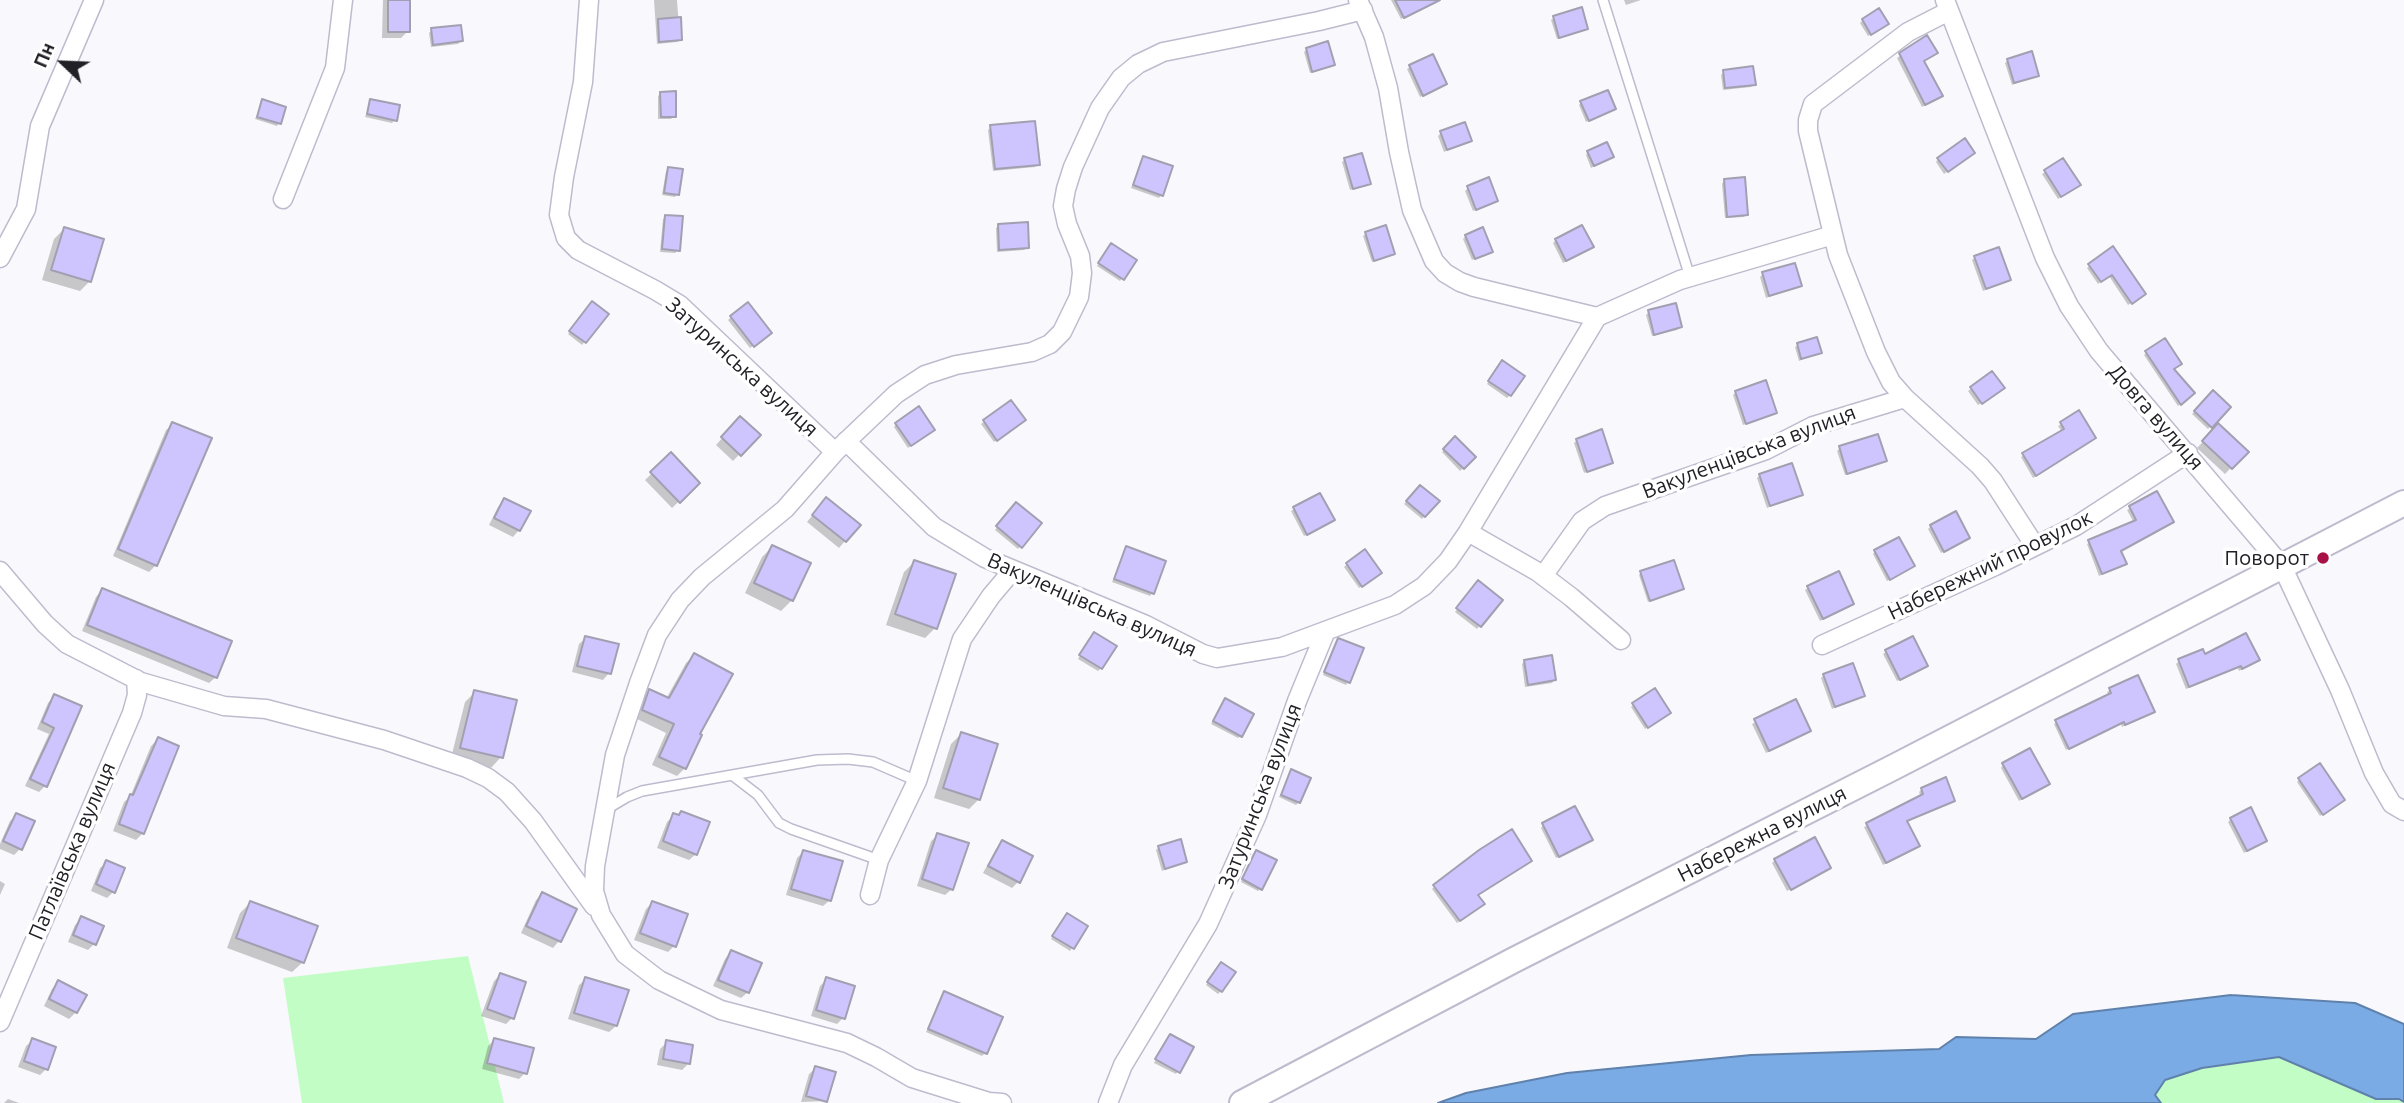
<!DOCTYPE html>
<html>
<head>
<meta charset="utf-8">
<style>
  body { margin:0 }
  #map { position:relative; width:2404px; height:1103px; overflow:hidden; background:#f9f9fd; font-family:Ubuntu,sans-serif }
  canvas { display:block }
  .north { position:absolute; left:28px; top:28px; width:70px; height:70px; -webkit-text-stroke:5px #fff; paint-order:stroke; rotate:293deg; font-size:19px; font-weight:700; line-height:28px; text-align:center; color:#212027 }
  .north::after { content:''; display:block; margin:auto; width:24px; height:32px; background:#212027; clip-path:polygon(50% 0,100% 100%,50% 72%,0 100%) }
</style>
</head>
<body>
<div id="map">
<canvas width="2404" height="1103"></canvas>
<div class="north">Пн</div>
</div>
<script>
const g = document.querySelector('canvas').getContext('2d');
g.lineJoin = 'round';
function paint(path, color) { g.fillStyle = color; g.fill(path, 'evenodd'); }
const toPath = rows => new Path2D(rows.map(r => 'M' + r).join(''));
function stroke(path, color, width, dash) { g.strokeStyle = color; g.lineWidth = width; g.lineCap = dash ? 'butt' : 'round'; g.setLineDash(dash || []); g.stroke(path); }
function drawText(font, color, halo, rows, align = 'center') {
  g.font = font + ' Ubuntu,sans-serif'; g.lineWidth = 7; g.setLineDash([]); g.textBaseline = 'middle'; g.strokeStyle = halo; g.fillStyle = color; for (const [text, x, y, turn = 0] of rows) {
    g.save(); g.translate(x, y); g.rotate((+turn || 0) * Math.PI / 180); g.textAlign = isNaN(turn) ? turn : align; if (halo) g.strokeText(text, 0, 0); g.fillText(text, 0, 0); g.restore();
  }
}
paint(toPath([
  [468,956,504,1103,302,1103,283,978],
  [2279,1057,2376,1099,2399,1099,2404,1103,2161,1103,2155,1096,2165,1080,2202,1068]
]), '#c3fdc6');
const water = toPath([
  [2231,995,2355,1003,2404,1024,2404,1102,2399,1099,2376,1099,2279,1057,2202,1068,2165,1080,2155,1095,2161,1103,1438,1103,1466,1093,1567,1073,1751,1055,1939,1049,1956,1037,2036,1039,2073,1014,2231,995]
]);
paint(water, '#7aabe4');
stroke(water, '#5f81ab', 2);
paint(toPath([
  [383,0,408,0,408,31,401,38,382,38],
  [654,0,677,0,680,40,677,42,657,44],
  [1391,0,1419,0,1419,10,1401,19],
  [1624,0,1641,0,1626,5],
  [1554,18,1586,29,1557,39,1551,20],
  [1863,20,1884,27,1868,36,1860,23],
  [432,30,461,41,458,44,431,47,429,33],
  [1927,37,1933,56,1923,62,1938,98,1922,107,1897,58],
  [1307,49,1333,65,1310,73,1304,52],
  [2008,60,2037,76,2012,85,2005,63],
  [1410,67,1445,84,1420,97,1407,69],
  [1724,72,1754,84,1751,87,1723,90,1721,75],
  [661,93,674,116,671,119,658,119,658,96],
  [263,101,279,123,277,126,255,119],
  [371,101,395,120,392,123,365,117],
  [1581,103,1614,109,1586,122,1579,105],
  [991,127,1038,164,1035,167,993,171,988,130],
  [1441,133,1470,140,1444,152,1438,136],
  [1588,152,1611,157,1591,168,1586,155],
  [1970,155,1944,174,1936,162,1938,159],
  [1143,158,1161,195,1159,198,1131,188],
  [1345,159,1369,183,1366,186,1350,190,1342,162],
  [2063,160,2076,187,2058,199,2042,174],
  [669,168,677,194,675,197,662,195,666,171],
  [1724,181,1746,214,1744,217,1725,218,1722,184],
  [1468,188,1496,200,1473,211,1465,191],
  [666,217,678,250,675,253,660,252,663,219],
  [999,226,1027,248,1024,250,997,252,996,228],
  [64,229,90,281,80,291,42,280,54,239],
  [1366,234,1393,253,1372,262,1363,236],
  [1466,236,1491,251,1472,260,1463,239],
  [1556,240,1589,249,1563,263,1553,243],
  [1108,248,1122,278,1120,281,1097,266],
  [2112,249,2141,296,2128,305,2109,276,2098,284,2087,268],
  [1975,257,2009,280,1983,291,1972,260],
  [1763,274,1800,286,1766,298,1760,277],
  [590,306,606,314,582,345,568,334],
  [1649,312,1680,327,1677,330,1652,336,1646,315],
  [731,317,767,335,750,348,728,320],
  [1798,345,1820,352,1799,361,1795,347],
  [2146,353,2172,370,2193,393,2178,406,2144,355],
  [1500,365,1510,395,1507,398,1487,384],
  [1992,374,2000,390,1978,405,1968,391],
  [1736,392,1775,413,1743,425,1733,395],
  [2213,393,2229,407,2208,429,2192,414],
  [1011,402,1021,422,994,442,981,424],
  [2079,413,2091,440,2033,478,2021,457,2062,432,2058,426],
  [740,418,758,435,733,461,716,445],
  [173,424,156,565,149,572,113,556,166,430],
  [896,424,930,432,908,448,894,427],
  [2218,426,2246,452,2225,474,2197,448],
  [1455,439,1474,457,1460,471,1442,452],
  [1577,440,1611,462,1584,473,1574,443],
  [1840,448,1885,461,1845,475,1837,451],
  [671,455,698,483,672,508,645,480],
  [1760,475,1801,494,1767,508,1757,478],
  [1420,487,1437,502,1422,519,1404,504],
  [2156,493,2120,551,2125,564,2099,576,2087,544,2134,523,2127,510],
  [1320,495,1330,523,1304,536,1291,511],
  [504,500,519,530,513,537,489,525,498,507],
  [1016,504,1040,524,1018,549,995,530],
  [820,506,845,541,839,548,807,522],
  [1931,526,1965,541,1941,553,1928,529],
  [772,547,809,564,792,600,781,611,745,593,762,557],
  [1126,549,1152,593,1150,596,1112,582],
  [1875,551,1910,569,1887,581,1873,554],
  [914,562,935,628,925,638,886,625,904,572],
  [1347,564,1377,576,1359,588,1344,567],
  [1641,573,1682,589,1648,602,1639,575],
  [1476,585,1500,600,1477,629,1455,612],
  [1808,588,1852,604,1820,621,1805,590],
  [102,590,216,677,209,683,82,631,96,597],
  [1091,637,1101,668,1098,671,1078,659],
  [586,638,609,673,603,680,572,672,579,644],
  [1336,643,1348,682,1346,685,1323,675],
  [1886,652,1923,668,1897,681,1883,654],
  [695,655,697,735,685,768,677,776,652,765,666,733,635,718,641,700,649,691,666,699,686,663],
  [1525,661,1554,680,1552,683,1525,687,1522,664],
  [2179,661,2255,662,2239,671,2238,668,2186,689,2176,664],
  [1824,675,1863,696,1832,709,1821,678],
  [2137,677,2153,712,2122,727,2121,724,2066,750,2054,724,2109,696,2107,692,2110,690],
  [475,692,501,757,491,768,451,758,465,702],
  [54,696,80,707,45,786,39,792,25,786,49,734,37,729,48,703],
  [1795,702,1809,731,1766,753,1752,724],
  [1222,703,1241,736,1238,738,1211,724],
  [1633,705,1666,715,1645,729,1631,707],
  [961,734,979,799,969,809,934,798,951,744],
  [158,739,143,833,136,840,113,831,124,802,130,797,151,746],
  [2003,765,2048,784,2019,801,2001,768],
  [1292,771,1299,802,1296,805,1279,797],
  [2299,780,2340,802,2320,816,2297,782],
  [1922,789,1953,801,1905,822,1918,846,1883,865,1864,827,1921,797,1919,792],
  [17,815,20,849,14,855,0,849,0,844,10,821],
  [674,815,696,854,689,860,657,848,667,822],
  [2231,819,2263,843,2244,853,2228,822],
  [1543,825,1588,842,1556,858,1541,828],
  [938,835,952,889,945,895,917,886,931,841],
  [1002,842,1018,882,1012,888,983,873,996,849],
  [1159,847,1186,862,1162,871,1156,850],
  [804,851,830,900,823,906,786,895,797,858],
  [1254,855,1261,888,1258,891,1241,882],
  [1775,860,1827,870,1787,891,1772,863],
  [107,862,113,892,107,898,91,891,100,868],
  [0,881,5,884,0,895],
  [1435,886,1476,895,1480,906,1457,923,1432,889],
  [542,894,575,909,559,941,553,948,521,933,536,900],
  [250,903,303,962,292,972,227,948,240,913],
  [652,903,674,946,668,952,634,940,646,909],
  [82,918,94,944,88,950,68,942,75,925],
  [1064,918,1072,948,1070,951,1051,939],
  [731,952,748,992,741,998,713,986,725,959],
  [1218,967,1221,991,1218,994,1206,985],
  [500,975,512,1018,506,1024,481,1016,494,981],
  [586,979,616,1026,609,1032,568,1019,579,985],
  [827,979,843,1018,837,1024,811,1016,820,986],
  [58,983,76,1012,69,1019,44,1006,52,989],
  [944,994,985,1053,982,1056,926,1032],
  [1167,1039,1178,1071,1176,1074,1154,1063],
  [33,1040,46,1069,40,1075,18,1067,26,1046],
  [494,1040,525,1073,519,1079,482,1069,488,1046],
  [667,1042,688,1064,682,1070,657,1065,660,1049],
  [816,1068,825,1101,801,1102,809,1074],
  [8,1099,19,1103,4,1103]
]), '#0003');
const building = toPath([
  [388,0,410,0,410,32,388,32,388,0],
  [1395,0,1440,0,1404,18,1395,0],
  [1582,7,1588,29,1559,38,1553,16,1582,7],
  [1879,8,1889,24,1871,35,1862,19,1879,8],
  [681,17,682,40,659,42,658,19,681,17],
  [461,25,463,41,433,45,431,28,461,25],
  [1927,35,1938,53,1924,61,1943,96,1925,105,1899,53,1927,35],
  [1328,41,1335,65,1312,72,1306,48,1328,41],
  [2032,51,2039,76,2014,83,2007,59,2032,51],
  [1433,54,1447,84,1423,96,1409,65,1433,54],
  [1753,66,1756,85,1725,88,1723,70,1753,66],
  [1608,90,1616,109,1589,121,1580,101,1608,90],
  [676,91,676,117,661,117,660,92,676,91],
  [262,99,286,107,281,124,257,117,262,99],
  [370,99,400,105,397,121,367,114,370,99],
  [1035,121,1040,165,995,169,990,125,1035,121],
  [1465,122,1472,141,1447,150,1440,131,1465,122],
  [1965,138,1975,153,1948,172,1937,158,1965,138],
  [1607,142,1614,157,1594,166,1587,151,1607,142],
  [1362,153,1371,184,1353,189,1344,158,1362,153],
  [1143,156,1173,166,1163,196,1133,185,1143,156],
  [2063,158,2081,185,2061,197,2044,170,2063,158],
  [668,167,683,169,679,195,664,193,668,167],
  [1489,177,1498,201,1476,210,1467,186,1489,177],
  [1745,177,1748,215,1727,217,1724,179,1745,177],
  [665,215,683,216,680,251,662,249,665,215],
  [1028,222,1029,248,999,250,998,224,1028,222],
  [1386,225,1395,254,1374,261,1365,232,1386,225],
  [1582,225,1594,247,1566,261,1555,239,1582,225],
  [64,227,104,239,91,282,51,270,64,227],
  [1483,227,1493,252,1475,259,1465,235,1483,227],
  [1111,243,1137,260,1124,280,1098,263,1111,243],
  [2113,246,2146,294,2132,304,2112,275,2101,282,2088,264,2113,246],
  [1999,247,2011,280,1986,289,1974,256,1999,247],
  [1795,263,1802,286,1769,296,1762,272,1795,263],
  [592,301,609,314,586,343,569,331,592,301],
  [748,302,772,333,754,347,730,316,748,302],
  [1676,303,1682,327,1654,335,1648,310,1676,303],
  [1817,337,1822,353,1801,359,1797,343,1817,337],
  [2165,338,2182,364,2174,369,2195,393,2181,405,2145,351,2165,338],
  [1502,360,1525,376,1511,396,1488,381,1502,360],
  [1992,371,2005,388,1982,404,1970,387,1992,371],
  [1766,380,1777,413,1746,424,1735,391,1766,380],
  [2213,390,2231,407,2212,428,2194,411,2213,390],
  [1011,400,1026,420,997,441,983,420,1011,400],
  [919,406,935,430,911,446,895,423,919,406],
  [2079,410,2096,438,2036,476,2022,453,2064,429,2060,422,2079,410],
  [740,416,761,435,741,456,721,437,740,416],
  [172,422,212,438,157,566,118,549,172,422],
  [2218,423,2249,452,2232,469,2202,441,2218,423],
  [1602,429,1613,463,1587,472,1576,439,1602,429],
  [1878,434,1887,461,1847,474,1839,446,1878,434],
  [1455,436,1476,457,1464,469,1443,449,1455,436],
  [671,452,700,483,680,503,650,472,671,452],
  [1792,463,1803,495,1770,506,1759,474,1792,463],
  [1420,485,1440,501,1425,517,1406,501,1420,485],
  [2157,491,2174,522,2121,551,2127,564,2102,574,2088,540,2136,520,2129,506,2157,491],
  [1320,493,1335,520,1307,535,1293,507,1320,493],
  [826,497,861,525,846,542,812,515,826,497],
  [504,498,531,511,520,531,494,518,504,498],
  [1016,502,1042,523,1022,548,996,526,1016,502],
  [1956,511,1970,538,1944,552,1930,525,1956,511],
  [1899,537,1915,566,1890,580,1874,550,1899,537],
  [772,545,811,563,793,601,754,583,772,545],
  [1126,546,1166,561,1154,594,1114,579,1126,546],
  [1365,549,1382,573,1362,587,1346,563,1365,549],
  [914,560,956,574,937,629,895,614,914,560],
  [1674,560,1684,589,1650,601,1640,571,1674,560],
  [1839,571,1854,604,1823,619,1807,586,1839,571],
  [1478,580,1503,600,1481,627,1456,608,1478,580],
  [102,588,232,641,217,678,87,625,102,588],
  [1094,632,1117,646,1102,669,1079,655,1094,632],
  [2246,633,2260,660,2242,669,2241,666,2189,687,2178,659,2203,649,2205,654,2246,633],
  [585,636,619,644,611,674,577,666,585,636],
  [1913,636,1928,666,1900,680,1885,650,1913,636],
  [1338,638,1364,648,1350,683,1324,672,1338,638],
  [694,653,733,674,700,734,702,735,686,769,659,757,674,724,642,710,649,689,669,698,694,653],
  [1552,655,1556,680,1528,685,1524,660,1552,655],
  [1853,663,1865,696,1835,707,1823,674,1853,663],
  [2138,675,2155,712,2125,725,2124,722,2069,749,2055,720,2111,693,2109,688,2138,675],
  [1655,688,1671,713,1648,728,1632,703,1655,688],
  [474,690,517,700,503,758,460,748,474,690],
  [54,694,82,706,47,787,30,779,54,728,42,722,54,694],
  [1225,698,1254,714,1242,737,1213,721,1225,698],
  [1796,699,1811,731,1769,751,1754,719,1796,699],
  [961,732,998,744,980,800,943,788,961,732],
  [158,737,179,746,144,834,119,824,130,794,133,795,158,737],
  [2030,748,2050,784,2022,799,2002,763,2030,748],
  [2320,763,2345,800,2323,815,2298,778,2320,763],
  [1291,769,1311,778,1300,803,1281,795,1291,769],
  [1946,777,1955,801,1907,821,1920,846,1886,863,1866,823,1923,794,1921,788,1946,777],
  [1575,806,1593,840,1559,857,1542,823,1575,806],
  [2251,807,2267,841,2247,851,2230,818,2251,807],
  [681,811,710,822,697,855,663,841,673,813,679,815,681,811],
  [16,813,35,821,22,850,3,841,16,813],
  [1512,829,1532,861,1478,895,1485,904,1460,921,1433,885,1479,850,1512,829],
  [937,833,969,843,953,890,922,879,937,833],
  [1815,837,1831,868,1791,890,1774,859,1815,837],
  [1181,839,1187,862,1165,869,1158,846,1181,839],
  [1002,840,1033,856,1020,883,988,866,1002,840],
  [803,850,843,861,831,901,791,889,803,850],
  [1256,850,1277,860,1262,890,1242,879,1256,850],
  [106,860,125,868,115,893,96,884,106,860],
  [542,892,577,909,561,942,526,926,542,892],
  [250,901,318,926,304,963,236,938,250,901],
  [652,901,688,914,676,947,640,933,652,901],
  [1067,913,1088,926,1074,949,1052,936,1067,913],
  [81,916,104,926,96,945,73,935,81,916],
  [731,950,762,963,749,993,718,980,731,950],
  [1221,962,1236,972,1222,992,1207,982,1221,962],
  [500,973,526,982,514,1019,487,1009,500,973],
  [585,977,629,990,617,1026,574,1013,585,977],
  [826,977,855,986,845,1019,816,1010,826,977],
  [58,980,87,995,77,1013,49,999,58,980],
  [944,991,1003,1017,987,1054,928,1029,944,991],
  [1170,1034,1194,1047,1180,1073,1155,1059,1170,1034],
  [32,1038,56,1047,48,1070,24,1061,32,1038],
  [494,1038,534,1048,527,1074,487,1063,494,1038],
  [666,1040,693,1045,690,1064,663,1059,666,1040],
  [815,1066,836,1072,827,1102,806,1096,815,1066]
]);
paint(building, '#cec5fe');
stroke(building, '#a29fb1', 2);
const lane = toPath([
  [1603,0,1690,277],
  [732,775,758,795,779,823,791,829,879,860],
  [607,809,627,797,642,791,817,760,848,759,873,762,917,781]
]);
const street = toPath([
  [589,0,583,82,564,177,559,215,566,238,578,250,655,290,680,305,835,452],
  [1358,0,1374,37,1388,88,1399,152,1412,210,1434,261,1445,273,1460,282,1474,287,1597,317],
  [1945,0,2045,258,2069,306,2099,351,2282,566,2340,690,2374,773,2392,804,2404,811],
  [1949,11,1908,32,1813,104,1808,120,1808,131,1838,255,1876,352,1891,382,1905,398,1980,466,1993,481,2035,546],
  [283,199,335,68,343,0],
  [0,258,26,209,40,126,94,0],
  [846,441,934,527,985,558,1146,625,1203,654,1217,658,1282,647,1395,605,1424,586,1448,561,1468,532,1597,317,1680,280,1833,235],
  [1468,532,1538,572,1571,597,1621,640],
  [0,571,45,624,67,644,141,682,224,706,266,709,384,740,467,768,488,778,507,792,533,821,594,906],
  [1543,576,1582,521,1605,506,1766,450,1813,426,1905,398],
  [1822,645,1995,566,2076,526,2188,453],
  [870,895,879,860,917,781,962,639,991,596,1013,570],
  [0,1022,132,713,137,695,136,679],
  [1002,1103,989,1102,912,1078,876,1057,847,1043,721,1010,659,980,625,954,601,915,594,891,595,866,615,755,639,683,657,635,680,600,702,577,785,509,835,452,896,394,925,375,956,365,1032,352,1050,344,1062,332,1079,297,1082,273,1080,256,1067,224,1063,206,1066,189,1073,167,1100,108,1121,78,1138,64,1163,52,1319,21,1363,10],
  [1108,1103,1123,1065,1208,924,1257,815,1297,701,1325,633]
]);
const secondary = toPath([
  [1242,1103,1514,960,1896,766,2404,503]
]);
stroke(lane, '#bdbbcd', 12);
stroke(street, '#bdbbcd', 21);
stroke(secondary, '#bdbbcd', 28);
stroke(lane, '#fff', 9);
stroke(street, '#fff', 18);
stroke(secondary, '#fff', 24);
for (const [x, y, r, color] of [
  [2323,558,7,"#a71146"]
]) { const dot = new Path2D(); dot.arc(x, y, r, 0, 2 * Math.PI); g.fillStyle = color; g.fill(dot); stroke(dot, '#fff', 2.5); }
drawText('21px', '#212027', '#fff', [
  ["Затуринська вулиця",742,367,42],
  ["Довга вулиця",2156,417,49],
  ["Вакуленцівська вулиця",1749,452,-21],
  ["Набережний провулок",1990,565,-26],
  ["Вакуленцівська вулиця",1092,605,24],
  ["Затуринська вулиця",1260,796,-69],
  ["Набережна вулиця",1762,834,-27],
  ["Патлаївська вулиця",72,851,-67]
]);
drawText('21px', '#212027', '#fff', [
  ["Поворот",2309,558]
], 'right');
</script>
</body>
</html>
